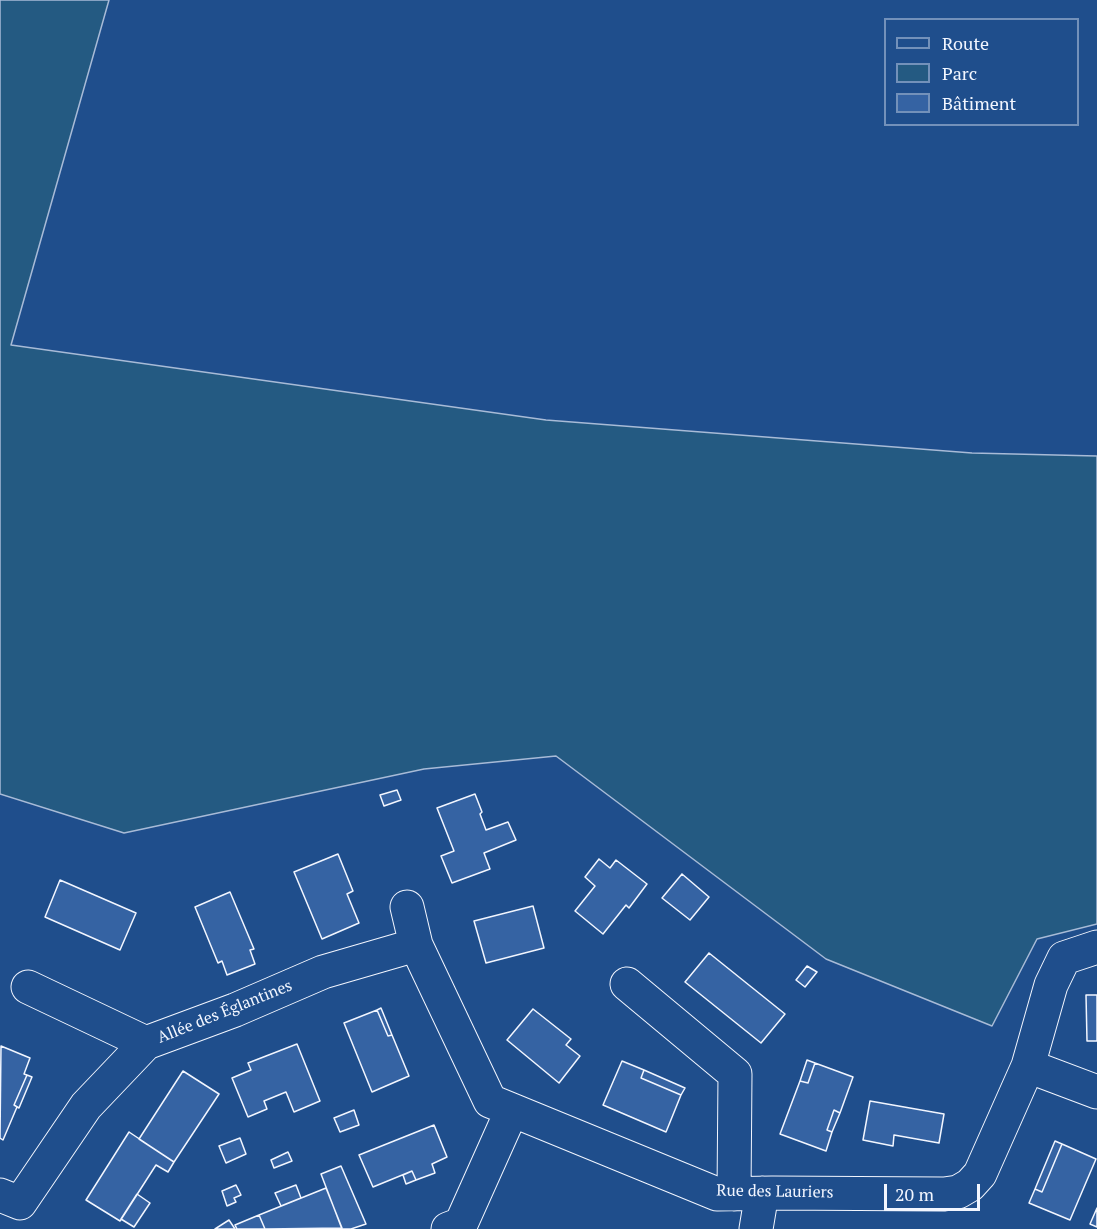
<!DOCTYPE html>
<html>
<head>
<meta charset="utf-8">
<style>
  body { margin:0 }
  #map { position:relative; width:1097px; height:1229px; overflow:hidden; background:#1f4e8c; font-family:"PT Serif",serif }
  canvas { display:block }
  .legend { position:absolute; left:884px; top:18px; width:195px; height:108px; box-sizing:border-box; background:#1f4e8c; border:2px solid #7391ba; margin:0; padding:8px 10px; list-style:none; font-size:18px; color:#f2f6ff }
  .legend li { display:flex; align-items:center; gap:12px; height:30px }
  .legend b { width:30px; border:2px solid #7391ba }
  .scale { position:absolute; left:884px; top:1184px; width:96px; height:27px; box-sizing:border-box; border:3px solid #f2f6ff; border-top:0; padding-left:8px; font-size:18px; line-height:21px; white-space:nowrap; color:#f2f6ff; -webkit-text-stroke:4px #1f4e8c; paint-order:stroke }
</style>
</head>
<body>
<div id="map">
<canvas width="1097" height="1229"></canvas>
<ul class="legend">
<li><b style="height:8px;background:#1f4e8c"></b>Route</li>
<li><b style="height:16px;background:#245a82"></b>Parc</li>
<li><b style="height:16px;background:#3563a3"></b>Bâtiment</li>
</ul>
<div class="scale">20 m</div>
</div>
<script>
const g = document.querySelector('canvas').getContext('2d');
g.lineJoin = 'round';
function paint(path, color) { g.fillStyle = color; g.fill(path, 'evenodd'); }
const toPath = rows => new Path2D(rows.map(r => 'M' + r).join(''));
function stroke(path, color, width, dash) { g.strokeStyle = color; g.lineWidth = width; g.lineCap = dash ? 'butt' : 'round'; g.setLineDash(dash || []); g.stroke(path); }
function drawText(font, color, halo, rows, align = 'center') {
  g.font = font + ' "PT Serif",serif'; g.lineWidth = 4.5; g.setLineDash([]); g.textBaseline = 'middle'; g.strokeStyle = halo; g.fillStyle = color; for (const [text, x, y, turn = 0] of rows) {
    g.save(); g.translate(x, y); g.rotate((+turn || 0) * Math.PI / 180); g.textAlign = isNaN(turn) ? turn : align; if (halo) g.strokeText(text, 0, 0); g.fillText(text, 0, 0); g.restore();
  }
}
const green = toPath([
  [0,0,109,0,11,345,546,420,972,453,1097,456,1097,924,1037,939,992,1026,826,959,556,756,424,769,124,833,0,794,0,0]
]);
paint(green, '#245a82');
stroke(green, '#a8bbd7', 1.5);
const building = toPath([
  [397,790,401,800,384,806,380,795,397,790],
  [475,794,482,812,480,814,486,830,508,822,516,840,484,853,490,869,452,883,441,856,454,851,437,808,475,794],
  [338,854,353,891,347,894,359,923,322,939,294,872,338,854],
  [599,859,610,868,616,860,647,884,629,908,626,905,603,934,575,911,595,886,585,877,599,859],
  [682,874,709,897,690,920,662,898,682,874],
  [60,880,136,913,120,950,45,917,60,880],
  [230,892,254,949,250,950,255,964,227,975,222,961,218,963,195,907,230,892],
  [533,906,544,948,486,963,474,921,533,906],
  [709,953,785,1014,761,1043,685,982,709,953],
  [807,966,817,972,805,987,796,980,807,966],
  [1086,995,1097,995,1097,1041,1087,1041,1086,995],
  [381,1008,392,1035,388,1036,377,1010,381,1008],
  [533,1009,571,1039,566,1045,580,1056,559,1083,507,1040,533,1009],
  [377,1010,388,1036,392,1035,409,1076,372,1092,344,1023,377,1010],
  [297,1044,320,1101,294,1112,286,1092,264,1101,267,1109,248,1117,232,1078,251,1070,248,1063,297,1044],
  [1,1046,30,1058,24,1074,27,1075,14,1105,17,1107,3,1140,0,1138,1,1046],
  [807,1060,815,1063,808,1083,800,1081,807,1060],
  [622,1061,644,1070,641,1078,681,1095,666,1132,603,1105,622,1061],
  [815,1063,853,1077,840,1113,834,1110,827,1130,832,1132,826,1151,780,1134,800,1081,808,1083,815,1063],
  [644,1070,685,1088,681,1095,641,1078,644,1070],
  [183,1071,219,1094,174,1162,139,1139,183,1071],
  [27,1075,32,1077,19,1108,14,1105,27,1075],
  [870,1101,944,1114,939,1143,894,1135,893,1146,863,1140,870,1101],
  [354,1110,359,1125,340,1132,334,1118,354,1110],
  [834,1110,840,1113,832,1132,827,1130,834,1110],
  [434,1125,447,1157,432,1164,435,1173,416,1180,412,1171,373,1187,359,1155,434,1125],
  [129,1132,174,1162,168,1172,156,1165,120,1221,86,1200,129,1132],
  [240,1138,246,1154,226,1163,219,1146,240,1138],
  [1055,1141,1062,1144,1042,1192,1035,1189,1055,1141],
  [1062,1144,1096,1159,1070,1220,1029,1203,1035,1189,1042,1192,1062,1144],
  [288,1152,292,1161,274,1168,271,1160,288,1152],
  [341,1166,366,1224,351,1229,342,1229,321,1174,341,1166],
  [412,1171,416,1180,406,1184,403,1175,412,1171],
  [236,1185,241,1195,234,1198,236,1202,227,1206,222,1191,236,1185],
  [296,1185,301,1198,281,1206,275,1193,296,1185],
  [326,1188,342,1228,265,1229,259,1215,326,1188],
  [137,1194,150,1203,134,1227,121,1219,137,1194],
  [1097,1208,1097,1227,1090,1224,1097,1208],
  [259,1215,265,1229,237,1229,235,1225,259,1215],
  [229,1220,235,1229,215,1229,229,1220]
]);
paint(building, '#3563a3');
stroke(building, '#f2f6ff', 1.5);
const minor = toPath([
  [407,907,416,945,490,1101,717,1194,772,1193,944,1194,958,1192,970,1185,980,1174,1028,1066,1051,985,1064,958,1097,947],
  [627,984,735,1074,734,1194],
  [28,987,146,1043],
  [1028,1066,1097,1092],
  [0,1195,20,1203,86,1106,146,1043,235,1010,323,972,416,945],
  [448,1229,461,1224,512,1110],
  [756,1229,762,1193]
]);
stroke(minor, '#f2f6ff', 35);
stroke(minor, '#1f4e8c', 33);
drawText('16px', '#f2f6ff', '#1f4e8c', [
  ["Allée des Églantines",225,1012,-22],
  ["Rue des Lauriers",775,1192,1]
]);
</script>
</body>
</html>
